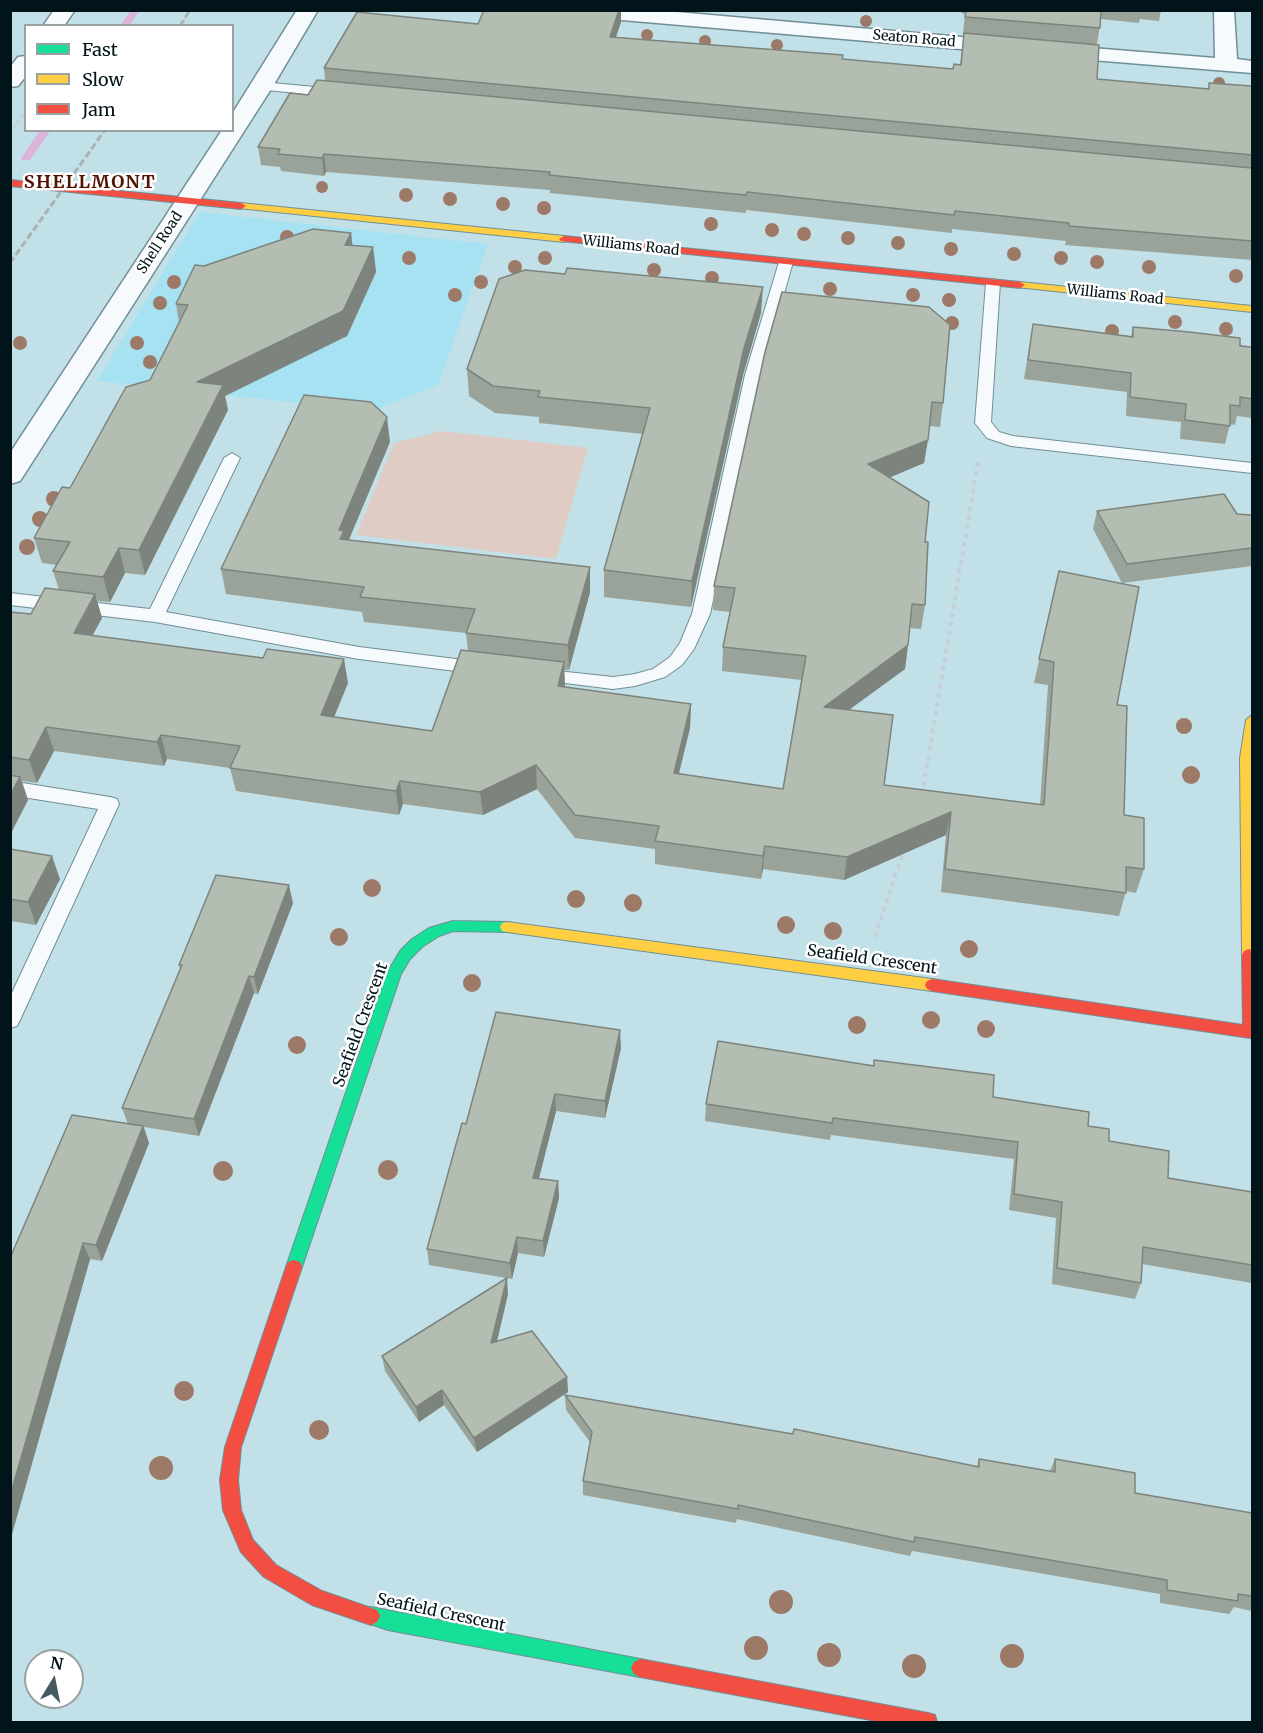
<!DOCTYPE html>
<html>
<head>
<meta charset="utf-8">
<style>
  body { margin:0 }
  #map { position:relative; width:1263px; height:1733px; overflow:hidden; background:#c2e0e8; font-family:Merriweather,serif }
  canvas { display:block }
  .frame { position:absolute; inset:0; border:12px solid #011419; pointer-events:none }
  .legend { position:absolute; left:24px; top:24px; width:210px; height:108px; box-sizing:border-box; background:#fff; border:2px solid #99a1a3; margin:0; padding:8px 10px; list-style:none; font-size:18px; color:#011419 }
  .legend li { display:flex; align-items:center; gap:12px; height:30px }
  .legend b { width:30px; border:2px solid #99a1a3 }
  .north { position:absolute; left:24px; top:1649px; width:60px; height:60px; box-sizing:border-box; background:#fff; border:2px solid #99a1a3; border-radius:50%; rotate:10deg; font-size:16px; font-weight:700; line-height:24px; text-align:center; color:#011419 }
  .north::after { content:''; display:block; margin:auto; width:21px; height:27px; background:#455b61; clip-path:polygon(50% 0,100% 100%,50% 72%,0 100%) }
</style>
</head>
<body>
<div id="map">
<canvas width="1263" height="1733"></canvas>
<div class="frame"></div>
<ul class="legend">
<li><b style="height:8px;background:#16e098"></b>Fast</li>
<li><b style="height:8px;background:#ffcf43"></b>Slow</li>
<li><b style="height:8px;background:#f24e42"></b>Jam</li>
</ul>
<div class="north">N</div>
</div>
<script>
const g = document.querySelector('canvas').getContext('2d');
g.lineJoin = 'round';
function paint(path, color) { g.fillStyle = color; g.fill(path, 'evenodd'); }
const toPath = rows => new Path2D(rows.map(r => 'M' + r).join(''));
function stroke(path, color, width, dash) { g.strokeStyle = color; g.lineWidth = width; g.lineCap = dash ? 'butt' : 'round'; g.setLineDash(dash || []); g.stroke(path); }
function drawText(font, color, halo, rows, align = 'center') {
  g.font = font + ' Merriweather,serif'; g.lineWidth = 5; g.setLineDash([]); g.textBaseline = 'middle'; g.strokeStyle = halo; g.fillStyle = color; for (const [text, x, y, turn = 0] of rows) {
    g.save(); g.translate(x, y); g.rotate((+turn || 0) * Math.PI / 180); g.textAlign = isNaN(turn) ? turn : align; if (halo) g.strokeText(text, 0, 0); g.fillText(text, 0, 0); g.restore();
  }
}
paint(toPath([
  [200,212,488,244,438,385,372,411,97,381]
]), '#a7e2f2');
paint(toPath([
  [442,431,588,448,556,559,356,535,394,443]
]), '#dfccc5');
paint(toPath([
  [131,10,140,10,129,26,120,26,131,10],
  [40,130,51,130,30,160,22,160,21,158,40,130]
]), '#dbb5d9');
const lane = toPath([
  [262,82,336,89,342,93,336,97,257,89,256,86,257,83,262,82],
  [786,258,793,262,761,375,710,614,694,649,682,665,665,677,635,686,613,689,533,679,530,675,533,671,539,669,613,677,635,674,653,669,670,657,680,643,692,614,745,375,779,262,786,258],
  [993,279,1000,283,991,422,999,432,1013,436,1252,463,1252,473,1011,446,987,438,975,423,986,283,993,279],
  [232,453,240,458,166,612,359,647,480,662,486,664,489,668,486,672,480,674,359,659,155,622,10,605,10,593,150,609,224,458,232,453],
  [10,781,110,797,117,799,119,804,20,1020,17,1026,10,1028,10,997,98,809,10,795,10,781]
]);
const street = toPath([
  [54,10,75,10,64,26,43,26,54,10],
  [297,10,318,10,273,86,24,475,20,481,10,484,10,453,222,130,232,130,232,114,297,10],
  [565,10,654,10,1007,41,1015,42,1018,47,1015,52,1007,53,575,16,568,14,565,10],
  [1214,10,1234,10,1237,59,1252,61,1252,73,1055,57,1047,56,1044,51,1047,46,1055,45,1215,58,1214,10],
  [26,56,26,76,18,86,10,87,10,67,18,57,26,56]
]);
const fast = toPath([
  [453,921,507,922,512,923,514,927,512,931,507,932,453,931,439,936,422,947,410,959,401,974,302,1267,300,1272,294,1274,288,1272,286,1267,387,973,400,951,412,939,429,928,453,921],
  [371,1607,640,1659,646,1662,649,1668,646,1674,640,1677,388,1630,365,1622,362,1616,365,1610,371,1607]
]);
const slow = toPath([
  [241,203,564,236,569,239,564,242,238,208,238,204,241,203],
  [1020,282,1252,306,1252,312,1016,287,1016,283,1020,282],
  [1252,715,1252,959,1249,961,1244,959,1242,955,1240,758,1246,720,1252,715],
  [507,922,932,979,937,981,939,985,937,989,932,991,507,932,502,931,500,927,502,923,507,922]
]);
const jam = toPath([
  [10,180,241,203,246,206,241,209,10,186,10,180],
  [564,236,1020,282,1025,285,1020,288,561,241,559,239,564,236],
  [1249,949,1252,951,1252,1037,1250,1038,932,991,927,989,925,985,927,981,932,979,1243,1025,1242,955,1244,951,1249,949],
  [294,1260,300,1262,302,1267,241,1447,238,1480,241,1510,253,1540,276,1565,322,1591,377,1610,380,1616,377,1622,371,1625,312,1605,264,1577,241,1552,223,1510,220,1480,225,1447,286,1267,288,1262,294,1260],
  [640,1659,928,1713,935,1715,937,1722,881,1722,640,1677,634,1674,631,1668,634,1662,640,1659]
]);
stroke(lane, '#708e96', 2);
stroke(street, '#708e96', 3);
stroke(fast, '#708e96', 2);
stroke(slow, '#708e96', 2);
stroke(jam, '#708e96', 2);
stroke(toPath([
  [10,132,26,112]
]), '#c6cfd2', 3, [3, 3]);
stroke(toPath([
  [922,795,978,462],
  [875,937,904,850]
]), '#c6cfd2', 4, [4.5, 4.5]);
paint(lane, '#f6fafc');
paint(street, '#f6fafc');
paint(fast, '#16e098');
paint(slow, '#ffcf43');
paint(jam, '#f24e42');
stroke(toPath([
  [180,26,190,10],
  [10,263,105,130]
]), '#abb2b4', 3, [7, 3]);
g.fillStyle = '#9d7968';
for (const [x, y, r] of [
  [866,21,6],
  [647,35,6],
  [705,41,6],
  [777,45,6],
  [1219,83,6],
  [322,187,6],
  [406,195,7],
  [450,199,7],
  [503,204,7],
  [544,208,7],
  [711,224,7],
  [772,230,7],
  [804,234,7],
  [287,237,7],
  [848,238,7],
  [898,243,7],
  [951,249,7],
  [1014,254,7],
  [409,258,7],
  [545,258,7],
  [1061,258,7],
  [1097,262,7],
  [515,267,7],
  [1149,267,7],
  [654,270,7],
  [1236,276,7],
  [712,278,7],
  [174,282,7],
  [481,282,7],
  [830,289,7],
  [455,295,7],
  [913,295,7],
  [949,300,7],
  [160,303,7],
  [1175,322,7],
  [952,323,7],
  [1226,329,7],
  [1112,331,7],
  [20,343,7],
  [137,343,7],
  [150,362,7],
  [54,499,8],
  [40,519,8],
  [27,547,8],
  [1184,726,8],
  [1191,775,9],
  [372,888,9],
  [576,899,9],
  [633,903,9],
  [786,925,9],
  [833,931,9],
  [339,937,9],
  [969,949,9],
  [472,983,9],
  [931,1020,9],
  [857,1025,9],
  [986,1029,9],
  [297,1045,9],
  [388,1170,10],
  [223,1171,10],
  [184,1391,10],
  [319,1430,10],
  [161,1468,12],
  [781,1602,12],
  [756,1648,12],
  [829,1655,12],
  [1012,1656,12],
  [914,1666,12]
]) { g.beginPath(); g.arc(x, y, r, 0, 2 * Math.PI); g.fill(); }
paint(toPath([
  [484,10,621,10,621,22,616,37,843,55,843,59,953,69,960,65,964,34,963,34,965,14,961,13,961,11,951,10,1161,10,1159,21,1140,19,1139,23,1101,19,1097,44,1097,79,1208,89,1209,83,1252,86,1252,260,1065,245,1066,241,952,229,952,233,746,210,746,213,550,193,550,190,326,172,324,176,281,171,280,167,261,165,258,147,308,95,325,80,324,68,478,24],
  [351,233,352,245,373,247,376,272,347,336,225,396,228,410,145,575,125,573,110,602,97,601,102,618,92,635,348,683,334,717,432,731,468,651,466,633,364,622,362,612,226,594,221,569,390,442,349,540,590,567,590,592,569,670,564,670,565,687,691,704,690,728,679,774,783,789,801,680,722,671,723,647,730,612,713,610,714,586,765,352,943,403,940,427,929,426,924,463,890,477,925,542,925,605,921,629,910,628,905,669,849,710,884,785,1040,805,1048,685,1034,683,1059,571,1117,705,1124,815,1144,869,1136,893,1126,891,1119,916,941,892,946,835,844,880,763,869,761,879,655,864,655,849,575,838,537,789,483,815,403,804,399,815,236,791,230,768,167,759,164,766,54,751,37,783,22,781,28,800,10,835,10,612,31,614,59,590,53,571,57,565,42,563,34,538,150,380,179,322,176,304,204,266],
  [761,313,743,375,691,607,604,597,604,570,643,434,539,423,539,417,495,413,469,396,467,369],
  [1033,324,1131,336,1133,327,1252,347,1252,418,1237,416,1235,425,1230,424,1225,444,1180,439,1181,422,1126,416,1127,392,1024,379],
  [1097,511,1252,515,1252,566,1122,583,1093,529],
  [10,849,60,879,36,925,10,921],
  [293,903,258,994,254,993,199,1136,144,1127,149,1143,102,1261,90,1259,10,1541,10,1258,128,1124,122,1108,180,969,179,965],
  [621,1048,605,1118,556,1111,539,1178,558,1181,559,1198,544,1257,518,1253,512,1279,429,1265,427,1249,466,1124],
  [993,1097,1088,1126,1109,1141,1168,1178,1252,1192,1252,1283,1142,1264,1141,1283,1135,1299,1052,1284,1056,1218,1009,1210,1014,1159,831,1135,830,1140,705,1121,706,1104],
  [508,1294,497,1341,567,1377,568,1392,477,1452,444,1405,419,1422,385,1371,382,1356],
  [565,1395,977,1467,979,1459,1050,1471,1055,1459,1135,1493,1252,1513,1252,1611,1234,1607,1229,1614,1160,1603,1160,1594,912,1551,910,1556,737,1519,736,1523,583,1495,583,1481,590,1442,566,1410]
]), '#9aa399');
paint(toPath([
  [619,10,621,10,621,22,610,54,610,37],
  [324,154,326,172,324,176,322,158],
  [351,233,354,258,345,245],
  [373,247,376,272,347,336,225,396,228,410,145,575,139,550,197,382],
  [763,287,761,313,743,375,691,607,692,581,744,348],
  [387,417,390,442,346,546,344,564,339,530],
  [928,440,924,463,865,488,868,464],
  [119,548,125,573,110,602,103,577],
  [590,567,590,592,569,670,568,645],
  [95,594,102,618,81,657,74,633],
  [908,645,905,669,821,730,824,707],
  [344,659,348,683,325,739,321,715],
  [564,662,565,686,559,710,558,686],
  [691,704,690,728,673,796,674,773],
  [46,727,54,751,37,783,29,760],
  [161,735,167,759,164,766,157,742],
  [536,765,537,789,483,815,480,792],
  [20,777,28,800,10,835,10,795],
  [400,781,403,804,399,815,396,791],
  [951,812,946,835,844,880,847,857],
  [765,846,763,869,761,879,763,856],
  [52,856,60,879,36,925,28,902],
  [289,885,293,903,258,994,254,977],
  [249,976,254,993,199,1136,194,1119],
  [620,1030,621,1048,605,1118,605,1101],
  [555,1094,556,1111,535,1194,533,1178],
  [143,1126,149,1143,102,1261,96,1245],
  [558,1181,559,1198,544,1257,543,1241],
  [517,1237,518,1253,512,1279,510,1263],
  [83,1243,90,1259,10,1541,10,1496],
  [507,1278,508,1294,493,1358,491,1343],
  [567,1377,568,1392,477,1452,474,1438],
  [442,1390,444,1405,419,1422,416,1407]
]), '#7d847d');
const building = toPath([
  [484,10,619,10,610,37,843,55,842,59,953,69,954,64,961,65,964,33,1099,45,1097,79,1209,89,1209,83,1252,86,1252,155,324,68,357,12,478,24,484,10],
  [966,10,1101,10,1100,28,965,17,966,10],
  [317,80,1252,168,1252,241,1069,226,1069,223,955,211,954,215,747,192,746,195,703,191,549,175,550,172,324,154,322,158,278,154,280,149,258,147,290,93,308,95,317,80],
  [313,229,351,233,345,245,373,247,343,311,197,382,223,385,139,550,119,548,103,577,53,571,70,542,34,538,62,487,70,488,126,387,150,380,188,305,176,304,195,265,204,266,313,229],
  [567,268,763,287,744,348,692,581,604,570,650,408,538,397,540,391,493,386,467,369,499,279,525,270,565,274,567,268],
  [782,292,929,307,950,325,943,403,932,402,928,440,868,464,929,502,925,542,928,542,925,605,912,604,908,645,824,707,893,715,884,785,1044,805,1054,662,1039,659,1059,571,1139,587,1117,705,1127,706,1124,815,1144,818,1144,869,1126,867,1126,893,945,869,951,812,847,857,765,846,763,856,655,841,659,826,575,815,536,765,480,792,400,781,396,791,230,768,240,746,161,735,157,742,46,727,29,760,10,757,10,612,31,614,45,588,95,594,74,633,263,658,267,649,344,659,321,715,432,731,461,650,564,662,558,686,691,704,674,773,783,789,806,656,723,647,735,588,714,586,765,352,782,292],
  [1033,324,1133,337,1133,327,1189,332,1240,338,1240,346,1252,347,1252,399,1240,397,1240,406,1230,405,1230,426,1185,420,1186,404,1130,397,1131,373,1028,360,1033,324],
  [304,395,371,402,387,417,339,530,344,531,340,539,590,567,568,645,466,633,475,609,360,597,364,587,221,569,304,395],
  [1224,494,1237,514,1252,515,1252,548,1127,564,1097,511,1224,494],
  [10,775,20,777,10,795,10,775],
  [10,849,52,856,28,902,10,899,10,849],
  [216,875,289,885,254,977,249,976,194,1119,122,1108,182,965,179,965,216,875],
  [496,1012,620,1030,605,1101,555,1094,533,1178,558,1181,543,1241,517,1237,510,1263,427,1249,462,1123,466,1124,496,1012],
  [718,1041,874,1066,874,1060,994,1075,993,1097,1089,1112,1088,1126,1109,1129,1109,1141,1169,1151,1168,1178,1252,1192,1252,1265,1143,1247,1141,1283,1057,1268,1062,1202,1014,1194,1018,1142,833,1118,832,1123,706,1104,718,1041],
  [72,1115,143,1126,96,1245,83,1243,10,1496,10,1258,72,1115],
  [507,1278,491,1343,532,1331,567,1377,474,1438,442,1390,416,1407,382,1356,507,1278],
  [565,1395,793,1434,794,1429,979,1467,979,1459,1055,1472,1055,1459,1135,1473,1135,1493,1252,1513,1252,1596,1238,1594,1238,1601,1167,1590,1167,1580,915,1537,914,1542,738,1505,738,1509,583,1481,592,1432,565,1395]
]);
paint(building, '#b3bdb2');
stroke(building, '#7d847d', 1.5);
drawText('14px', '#011419', '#fff', [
  ["Seaton Road",914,39,5],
  ["Shell Road",160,243,-57],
  ["Williams Road",631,246,6],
  ["Williams Road",1115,295,6]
]);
drawText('16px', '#011419', '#fff', [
  ["Seafield Crescent",872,960,8],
  ["Seafield Crescent",361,1025,-70],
  ["Seafield Crescent",441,1613,12]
]);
g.letterSpacing = '1.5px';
drawText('bold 18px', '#541300', '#fff', [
  ["SHELLMONT",90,183]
]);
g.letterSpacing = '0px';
</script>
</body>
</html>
